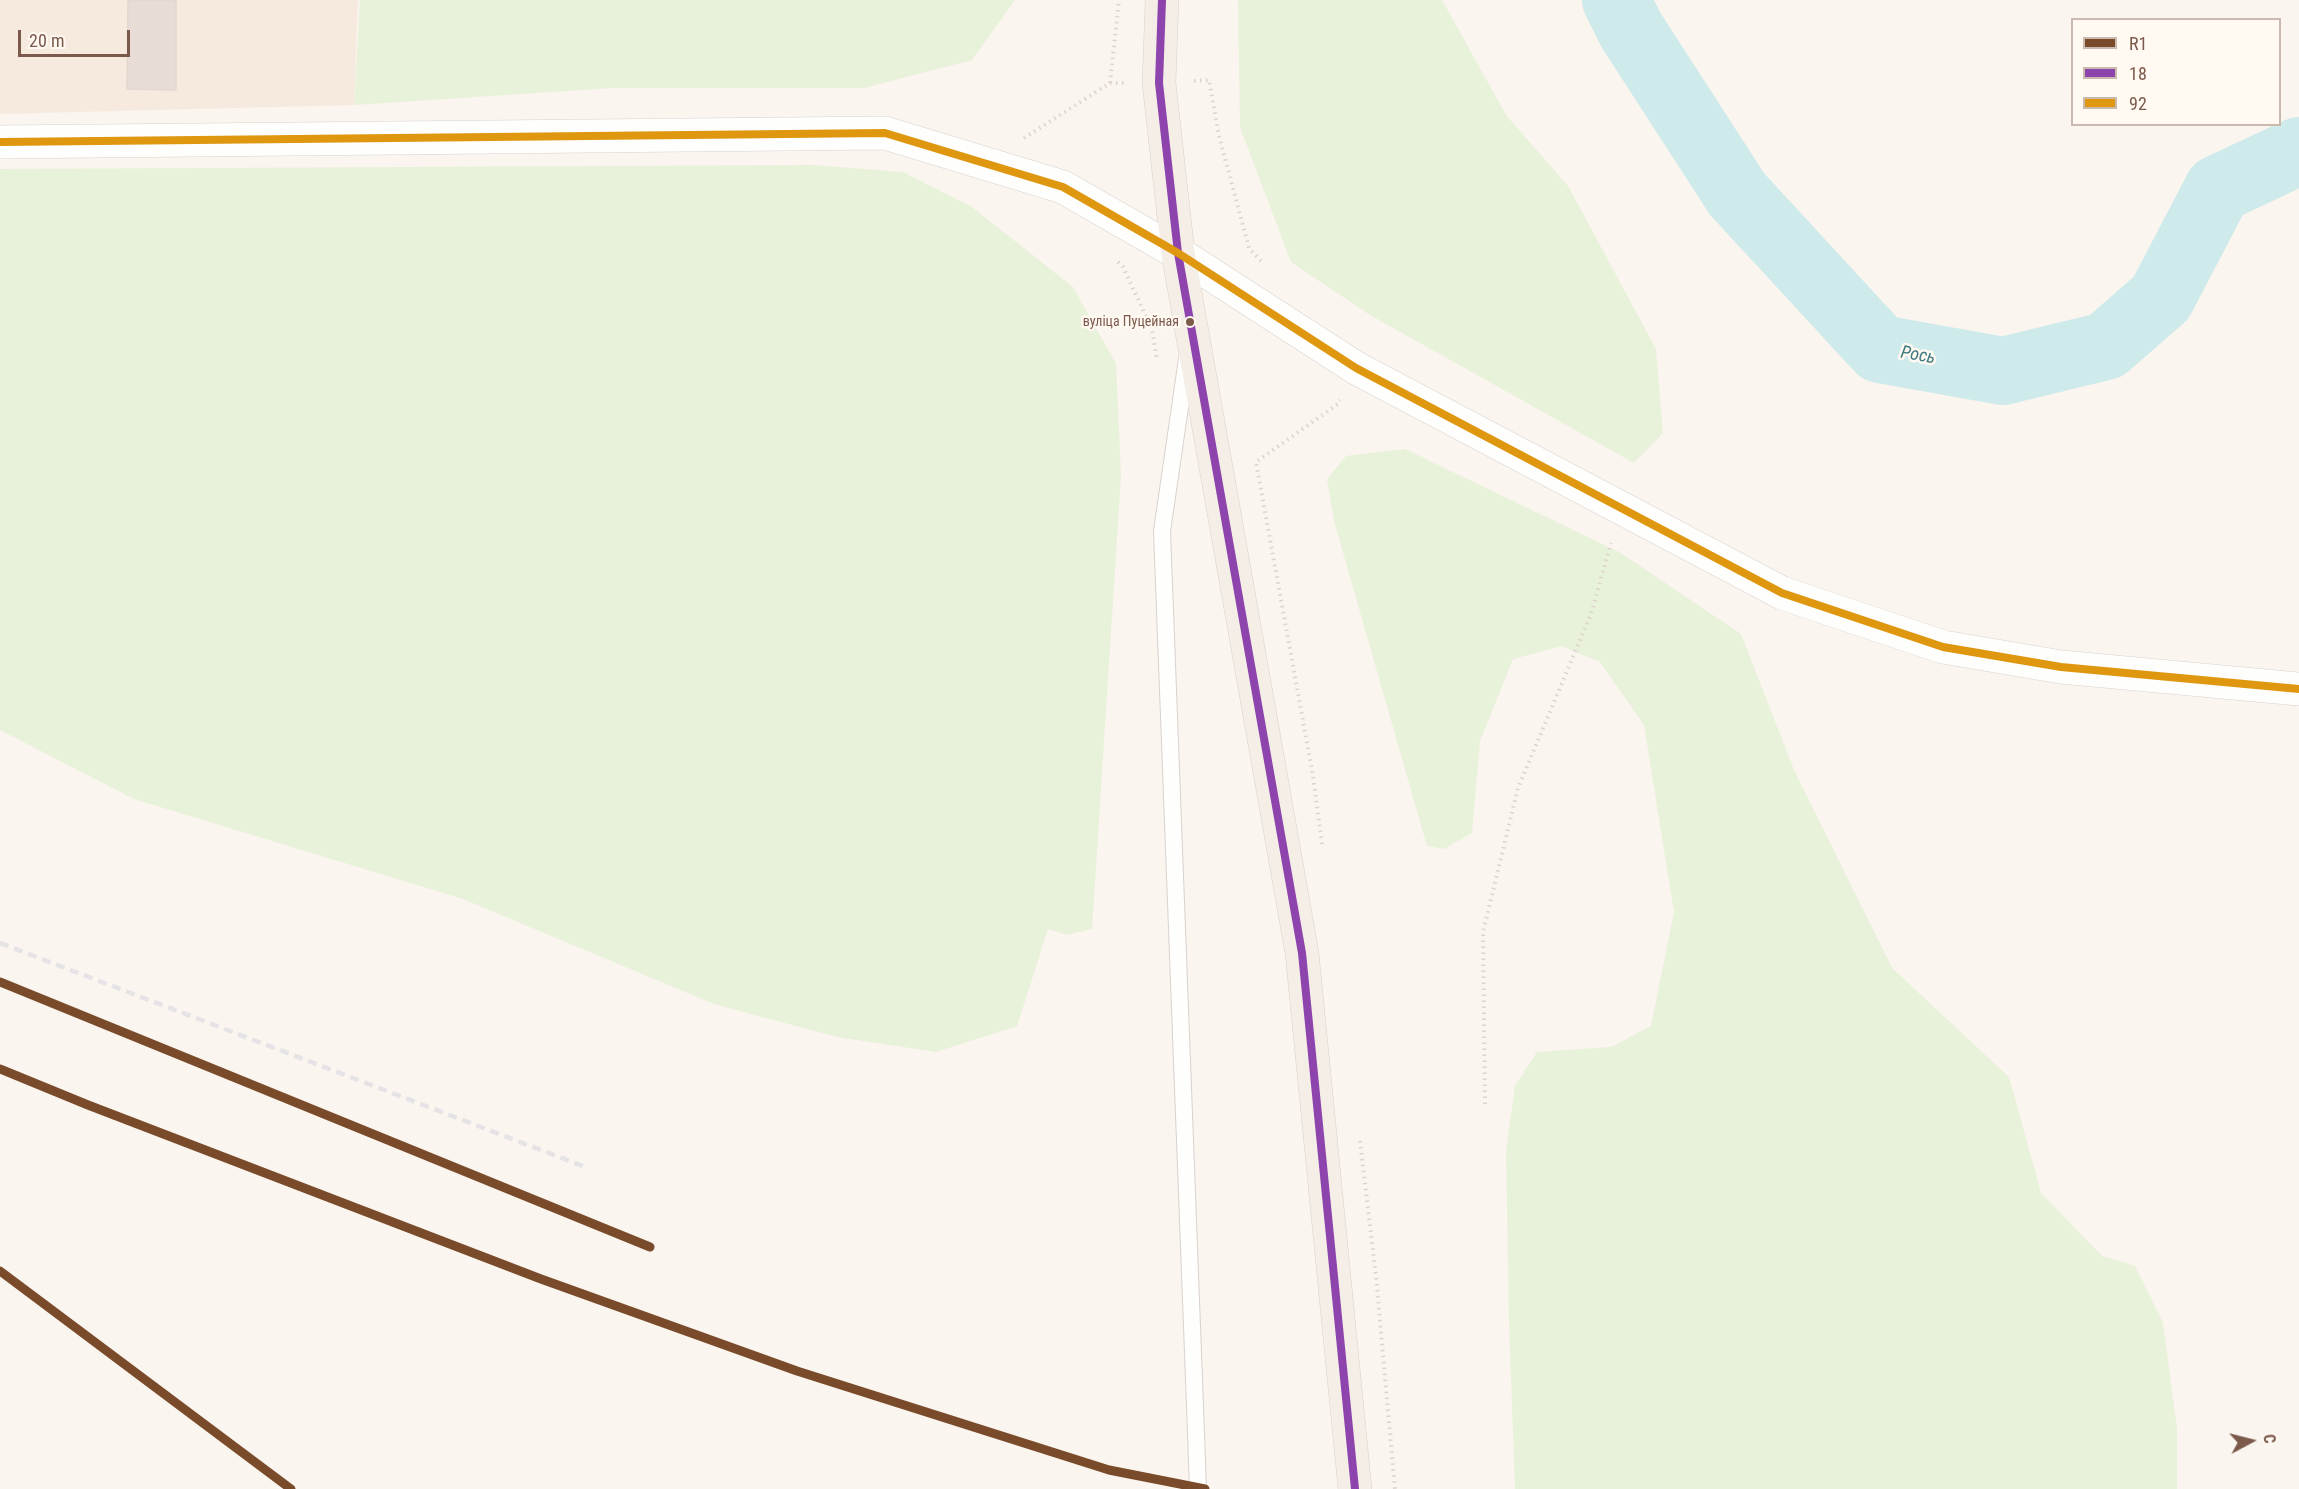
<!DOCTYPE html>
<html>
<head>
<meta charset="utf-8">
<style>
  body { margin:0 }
  #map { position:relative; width:2299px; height:1489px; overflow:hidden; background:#faf5ef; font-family:"Roboto Condensed",sans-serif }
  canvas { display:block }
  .legend { position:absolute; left:2071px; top:18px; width:210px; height:108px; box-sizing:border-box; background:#fff9f2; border:2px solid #cab9af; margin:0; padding:8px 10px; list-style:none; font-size:18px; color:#7b594b }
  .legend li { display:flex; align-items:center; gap:12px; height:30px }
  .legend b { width:30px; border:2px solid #cab9af }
  .north { position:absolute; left:2221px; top:1411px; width:60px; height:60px; -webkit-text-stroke:4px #fff9f2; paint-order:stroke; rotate:83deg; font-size:16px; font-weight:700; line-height:24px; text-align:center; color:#7b594b }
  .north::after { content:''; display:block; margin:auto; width:21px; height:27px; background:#7b594b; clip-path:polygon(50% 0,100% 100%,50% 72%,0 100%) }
  .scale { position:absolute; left:18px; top:30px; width:112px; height:27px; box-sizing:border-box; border:3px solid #7b594b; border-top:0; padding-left:8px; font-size:18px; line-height:21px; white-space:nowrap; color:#7b594b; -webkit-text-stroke:4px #fff9f2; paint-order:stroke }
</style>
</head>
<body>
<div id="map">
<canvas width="2299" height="1489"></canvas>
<ul class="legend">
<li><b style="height:8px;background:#7a4b2a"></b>R1</li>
<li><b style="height:8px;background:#8e44ad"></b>18</li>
<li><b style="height:8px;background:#de970f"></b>92</li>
</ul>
<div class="north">С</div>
<div class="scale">20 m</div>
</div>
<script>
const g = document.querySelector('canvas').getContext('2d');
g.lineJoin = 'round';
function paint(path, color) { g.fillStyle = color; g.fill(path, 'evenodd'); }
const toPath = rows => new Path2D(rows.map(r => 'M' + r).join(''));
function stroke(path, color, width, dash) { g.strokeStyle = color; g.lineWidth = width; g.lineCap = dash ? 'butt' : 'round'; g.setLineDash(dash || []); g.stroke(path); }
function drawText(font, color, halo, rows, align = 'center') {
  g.font = font + ' "Roboto Condensed",sans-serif'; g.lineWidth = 5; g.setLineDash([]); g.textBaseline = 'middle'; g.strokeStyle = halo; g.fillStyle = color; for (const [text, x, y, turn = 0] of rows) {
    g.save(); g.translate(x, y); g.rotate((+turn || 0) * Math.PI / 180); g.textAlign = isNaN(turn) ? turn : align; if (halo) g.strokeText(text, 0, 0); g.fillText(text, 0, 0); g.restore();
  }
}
paint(toPath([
  [0,0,358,0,354,105,0,114]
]), '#f6eadf');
paint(toPath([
  [360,0,1015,0,972,60,864,88,612,88,354,105],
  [1238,0,1442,0,1506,115,1568,186,1656,349,1663,433,1634,463,1370,315,1291,262,1240,127],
  [813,165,903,172,972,207,1073,287,1116,364,1121,475,1092,929,1067,935,1048,929,1017,1026,936,1052,837,1037,714,1004,463,899,134,799,0,730,0,169],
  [1405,449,1621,553,1741,634,1794,770,1892,968,2009,1077,2041,1193,2102,1256,2135,1266,2163,1323,2177,1429,2177,1489,1515,1489,1509,1323,1506,1151,1515,1086,1537,1052,1611,1047,1651,1026,1674,912,1644,725,1600,662,1562,646,1513,659,1480,741,1472,833,1444,849,1427,846,1334,521,1327,479,1346,456]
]), '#e8f1d9');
stroke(toPath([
  [1616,0,1631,30,1737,194,1880,349,2003,371,2106,346,2161,298,2218,189,2299,151]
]), '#cfeaeb', 68);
const building = toPath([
  [128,0,176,0,176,90,127,89,128,0]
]);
paint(building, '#e7ddd6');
stroke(building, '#e3d7d0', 1.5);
const service = toPath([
  [1187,359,1162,531,1195,1406]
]);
const minor = toPath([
  [0,142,885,133,1063,187,1178,253,1356,368,1782,593,1943,647,2061,667,2299,689]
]);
const primary = toPath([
  [1162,0,1159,83,1178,253,1302,953,1355,1489]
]);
stroke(service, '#d9d2cd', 18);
stroke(minor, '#d9d2cd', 34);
stroke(primary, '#dbd0cb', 34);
stroke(toPath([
  [1194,81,1209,80,1219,136,1249,248,1262,262],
  [1110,83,1119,0],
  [1024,138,1110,83,1124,83],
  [1118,262,1123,267,1152,329,1157,360],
  [1322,844,1313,776,1256,462,1338,404,1340,400],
  [1485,1104,1483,932,1518,788,1591,614,1611,543],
  [1360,1141,1376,1276,1395,1489]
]), '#ddd3cf', 4, [1.5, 4.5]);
stroke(service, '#fefefd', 16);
stroke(minor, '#fefefd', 33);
stroke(primary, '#f4eee6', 33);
stroke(toPath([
  [0,943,588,1168],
  [0,982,650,1247],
  [0,1069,88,1105,541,1279,797,1371,1109,1470,1205,1489]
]), '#e6e3e6', 4.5, [9, 6]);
const serviceBridge = toPath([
  [1195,1406,1198,1489]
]);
stroke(serviceBridge, '#d9d2cd', 18, []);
stroke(serviceBridge, '#fefefd', 16);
stroke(toPath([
  [1162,0,1159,83,1178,253,1302,953,1355,1489]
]), '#8e44ad', 8);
stroke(toPath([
  [0,142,885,133,1063,187,1178,253,1356,368,1782,593,1943,647,2061,667,2299,689]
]), '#de970f', 8);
stroke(toPath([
  [0,982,650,1247],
  [0,1069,88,1105,541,1279,797,1371,1109,1470,1205,1489],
  [0,1271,291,1489]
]), '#7a4b2a', 9);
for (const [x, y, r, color] of [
  [1190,322,5,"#7b594b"]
]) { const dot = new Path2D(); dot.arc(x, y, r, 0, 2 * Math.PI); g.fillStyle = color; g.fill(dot); stroke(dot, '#fff9f2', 2); }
drawText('14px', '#7b594b', '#fff9f2', [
  ["вуліца Пуцейная",1179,322]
], 'right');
drawText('italic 18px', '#3d7a80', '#fff9f2', [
  ["Рось",1918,356,10]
]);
</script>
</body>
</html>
